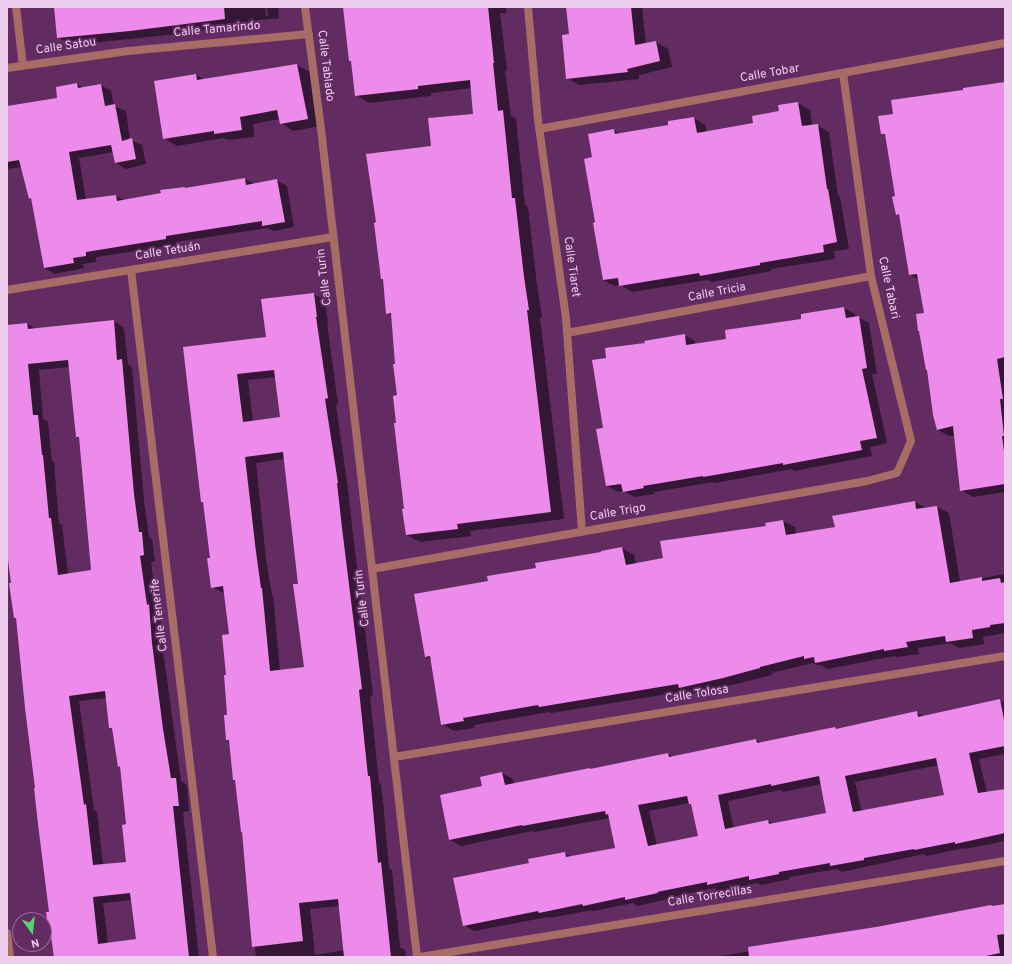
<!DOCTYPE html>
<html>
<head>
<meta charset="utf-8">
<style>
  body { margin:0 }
  #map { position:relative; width:1012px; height:964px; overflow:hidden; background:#622b62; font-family:Overpass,sans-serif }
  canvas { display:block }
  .frame { position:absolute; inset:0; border:8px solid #efceed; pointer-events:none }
  .north { position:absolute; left:12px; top:912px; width:40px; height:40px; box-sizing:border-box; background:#622b62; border:1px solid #9a6c9a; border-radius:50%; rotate:165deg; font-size:11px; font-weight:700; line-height:16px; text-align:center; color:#efceed }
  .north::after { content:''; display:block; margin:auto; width:14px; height:18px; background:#56d671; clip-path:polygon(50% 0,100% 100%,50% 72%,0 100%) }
</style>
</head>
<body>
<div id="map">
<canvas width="1012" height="964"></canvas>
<div class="frame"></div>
<div class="north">N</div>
</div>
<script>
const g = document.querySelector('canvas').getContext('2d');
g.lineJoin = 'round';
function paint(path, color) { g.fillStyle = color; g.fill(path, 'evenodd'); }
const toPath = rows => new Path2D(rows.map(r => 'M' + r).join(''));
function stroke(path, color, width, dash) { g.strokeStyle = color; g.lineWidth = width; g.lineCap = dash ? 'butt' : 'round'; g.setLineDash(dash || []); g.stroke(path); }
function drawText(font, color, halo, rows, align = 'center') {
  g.font = font + ' Overpass,sans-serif'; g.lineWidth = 4; g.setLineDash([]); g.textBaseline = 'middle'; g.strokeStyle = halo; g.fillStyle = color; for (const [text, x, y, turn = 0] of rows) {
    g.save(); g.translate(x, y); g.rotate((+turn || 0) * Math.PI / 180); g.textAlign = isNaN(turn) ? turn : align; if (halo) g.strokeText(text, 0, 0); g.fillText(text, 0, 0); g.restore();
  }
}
paint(toPath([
  [55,7,265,7,266,16,268,16,267,7,278,7,279,18,227,24,227,27,178,34,71,45,58,37],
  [344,7,506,7,506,13,500,13,507,70,505,71,511,116,516,119,525,205,528,207,537,285,542,317,540,318,564,519,470,531,471,536,420,542,407,535,405,509,397,424,398,396,392,316,387,313,384,280,382,278,432,146,474,115,472,88,431,93,431,96,369,103,356,95,352,62,350,61],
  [567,7,642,7,646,44,656,42,668,49,672,67,639,75,639,79,579,85,567,78,570,35],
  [297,65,310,72,320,126,293,131,281,123,280,119,253,124,254,137,228,140,223,138,177,146,164,138,155,82,196,75,205,80],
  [1005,83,1005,492,973,497,961,490,955,435,949,436,938,430,925,314,919,280,909,274,900,216,897,214,896,197,887,136,882,134,894,115,965,91],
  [77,84,84,88,101,85,111,91,114,106,126,111,130,140,142,145,146,164,126,169,116,163,114,152,79,158,86,200,116,196,124,200,245,179,255,184,276,180,287,186,294,227,274,231,267,228,176,242,176,245,96,257,96,262,83,264,84,268,55,274,44,268,33,200,29,198,22,167,7,169,7,107,58,99,57,88],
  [798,103,810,110,812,126,817,125,829,132,838,196,840,197,849,249,834,251,835,259,771,269,771,271,712,282,707,280,632,292,621,285,615,286,603,280,596,223,593,158,614,130,620,134,670,126,694,118,705,125,707,132,755,124],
  [314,294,325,300,328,323,327,323,338,404,336,405,348,489,353,535,373,695,370,696,379,783,381,784,384,811,389,868,392,870,400,947,405,950,406,957,256,957,236,781,234,780,230,741,227,739,228,716,227,676,230,635,224,593,212,587,211,559,204,503,202,502,184,348,268,338],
  [276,377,281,418,253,422,248,380],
  [284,459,299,584,306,668,280,671,273,595,272,595,266,559,256,463],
  [340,906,345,950,315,955,310,909],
  [844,308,855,314,855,318,858,317,869,323,877,374,872,374,887,443,870,447,872,456,794,471,792,469,715,483,713,482,654,492,654,494,635,497,623,491,618,492,607,486,598,430,604,429,607,359,646,344,684,335,695,341,695,344,727,340],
  [114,321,124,328,128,364,132,367,144,501,149,537,152,539,155,561,151,562,157,610,160,612,163,650,181,781,187,785,189,811,183,812,199,957,55,957,17,619,15,618,7,543,7,326,27,324,36,329],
  [70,367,77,437,80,438,92,571,68,575,62,525,59,524,54,462,52,461,48,422,43,419,39,370],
  [107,698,110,728,114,730,119,766,121,767,127,825,127,862,103,865,97,811,94,810,79,701],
  [132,900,137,940,108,944,103,903],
  [915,502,926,508,937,507,949,513,960,582,1005,574,1005,633,983,637,984,644,959,648,950,643,918,648,919,654,897,657,894,656,828,669,820,665,817,665,813,663,771,673,772,675,736,684,691,694,686,691,551,713,549,712,474,725,475,728,454,731,442,724,432,660,426,657,489,582,602,553,602,552,622,548,634,555,636,564,664,559,767,527,783,521,795,527,796,534,836,528,834,517],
  [999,700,1005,703,1005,754,979,759,987,793,1005,789,1005,841,966,849,964,848,926,856,924,854,842,872,837,869,789,877,790,879,761,885,757,883,719,891,714,888,667,898,668,899,637,906,633,903,594,911,592,910,550,918,548,917,474,931,464,925,530,864,529,860,565,853,572,857,616,848,610,818,534,832,532,831,461,846,450,840,483,787,502,773,513,779,514,784,590,769,592,770,668,754,673,757,756,740,762,743,835,728,838,730,917,713,924,716],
  [939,765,946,796,862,812,855,782],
  [821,784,828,814,773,824,768,821,734,829,728,801,780,790,783,792],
  [689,803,692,805,699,837,657,846,649,811],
  [1005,904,1005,957,715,957,751,951]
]), '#0007');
paint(toPath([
  [54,7,224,7,225,19,130,31,57,38],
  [343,7,488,7,492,44,494,63,493,63,498,111,503,110,512,198,515,198,524,277,529,310,527,310,551,512,457,524,458,529,406,535,402,509,404,509,394,423,396,423,393,396,397,395,393,364,395,364,391,313,386,314,383,279,381,279,374,223,376,222,366,154,431,146,428,118,473,114,470,80,418,86,418,89,355,96,351,61,349,61],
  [566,7,631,7,635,45,656,41,660,61,627,69,628,72,566,79,562,35,569,34],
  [297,64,308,119,280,124,277,110,240,117,242,130,214,134,214,131,163,139,154,81,196,74,197,80],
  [1005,82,1005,357,997,359,1003,399,1000,399,1004,436,1002,436,1005,459,1005,484,960,491,953,426,937,430,933,415,927,370,926,370,919,331,918,331,916,314,924,313,917,274,909,275,899,214,896,215,892,197,895,196,885,134,881,134,878,116,893,114,891,100,963,90,963,88],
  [77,83,78,88,101,84,105,106,115,104,122,141,132,138,136,159,115,163,111,145,69,152,77,200,116,195,117,201,161,193,160,190,185,187,185,188,245,178,246,185,277,179,285,222,262,226,262,221,166,236,166,239,86,252,86,256,73,258,74,263,44,268,31,198,29,199,19,160,7,162,7,106,57,98,56,87],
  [798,102,802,126,818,124,827,189,828,189,837,242,823,245,824,252,760,263,760,265,700,276,699,273,619,286,618,278,603,280,593,223,595,222,584,159,592,157,588,134,614,129,615,134,668,125,668,121,694,117,697,133,753,123,752,116,779,111,778,105],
  [314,293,317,317,316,317,328,398,325,399,338,483,337,483,342,528,362,689,359,690,368,776,370,776,378,863,381,862,391,957,344,957,338,899,299,903,303,941,252,947,242,832,241,832,235,780,233,780,229,740,226,740,224,715,227,715,224,675,226,675,222,635,229,634,223,586,211,588,207,558,210,558,203,502,201,502,183,347,266,337,261,299],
  [274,370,280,417,243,422,237,374],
  [283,452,298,584,293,584,304,667,270,671,262,588,261,588,256,552,245,457],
  [844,307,846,318,859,316,867,368,862,369,877,438,860,441,862,450,783,465,783,463,703,477,703,476,643,486,644,488,623,492,621,484,606,486,596,429,603,428,592,360,606,358,605,348,645,343,644,341,685,334,686,345,726,339,725,330,801,319,801,314],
  [114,320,117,360,122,359,134,494,139,532,142,532,144,555,140,556,147,605,149,604,152,643,163,729,171,778,176,778,179,806,173,806,189,957,54,957,51,936,49,936,46,912,49,912,38,824,34,788,35,788,25,708,16,618,14,618,9,583,11,583,7,552,7,325,27,323,28,329],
  [68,360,76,437,79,437,91,570,58,575,51,518,49,518,43,455,42,455,38,415,33,415,28,364],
  [105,691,109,728,112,728,118,767,120,766,126,824,122,825,126,862,93,865,86,804,84,805,69,696],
  [130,893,136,939,98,944,93,897],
  [915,501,916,509,937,506,950,583,982,577,982,581,1000,578,1001,583,1005,582,1005,623,990,625,990,627,972,630,973,638,946,642,945,636,906,642,908,647,884,651,884,649,815,663,814,657,804,659,804,656,760,667,760,668,723,678,679,688,678,684,539,707,538,705,463,718,464,721,441,725,430,656,425,657,414,594,488,581,487,576,536,568,535,563,601,552,601,551,622,547,626,565,663,558,660,541,766,526,765,523,783,520,786,535,835,527,832,516],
  [1000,699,1005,725,1005,746,969,753,978,793,1005,789,1005,833,955,844,955,842,914,850,914,849,864,858,864,860,830,866,830,863,779,872,779,874,749,880,749,876,707,885,707,882,657,892,658,893,625,900,625,897,583,906,582,904,539,913,538,911,463,926,453,878,529,863,528,859,565,852,566,857,615,848,608,814,606,815,605,811,522,826,522,825,449,840,440,795,482,786,480,777,502,772,505,785,590,768,590,769,668,753,669,757,756,739,757,743,835,727,836,729,917,711,918,717],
  [936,758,944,795,853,812,845,776],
  [819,776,826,813,769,824,768,820,725,829,718,795,771,784,771,786],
  [687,796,689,804,691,804,698,836,648,846,638,805],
  [1005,904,1005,934,997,935,1000,953,981,957,749,957,748,947,876,927,991,905,992,906]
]), '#ed8beb');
stroke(toPath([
  [16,7,23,66],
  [305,7,321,129,417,957],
  [528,7,538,120,566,318,582,532],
  [7,68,128,51,309,34],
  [539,129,1005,43],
  [131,270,213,957],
  [7,290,333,237],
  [567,333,871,276],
  [372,569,867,481,897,473,911,441,871,276,843,73],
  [394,757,1005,656],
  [7,933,10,957],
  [420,957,1005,861]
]), '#a66c65', 8);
drawText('12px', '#efceed', '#622b62', [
  ["Calle Tamarindo",217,30,-5],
  ["Calle Satou",66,47,-8],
  ["Calle Tablado",325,66,83],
  ["Calle Tobar",770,74,-10],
  ["Calle Tetuán",168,252,-9],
  ["Calle Tiaret",571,267,82],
  ["Calle Turin",325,277,-97],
  ["Calle Tabari",888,288,78],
  ["Calle Tricia",717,293,-11],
  ["Calle Trigo",618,513,-10],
  ["Calle Turin",363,598,-97],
  ["Calle Tenerife",160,615,-97],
  ["Calle Tolosa",697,695,-9],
  ["Calle Torrecillas",710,897,-9]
]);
</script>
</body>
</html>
